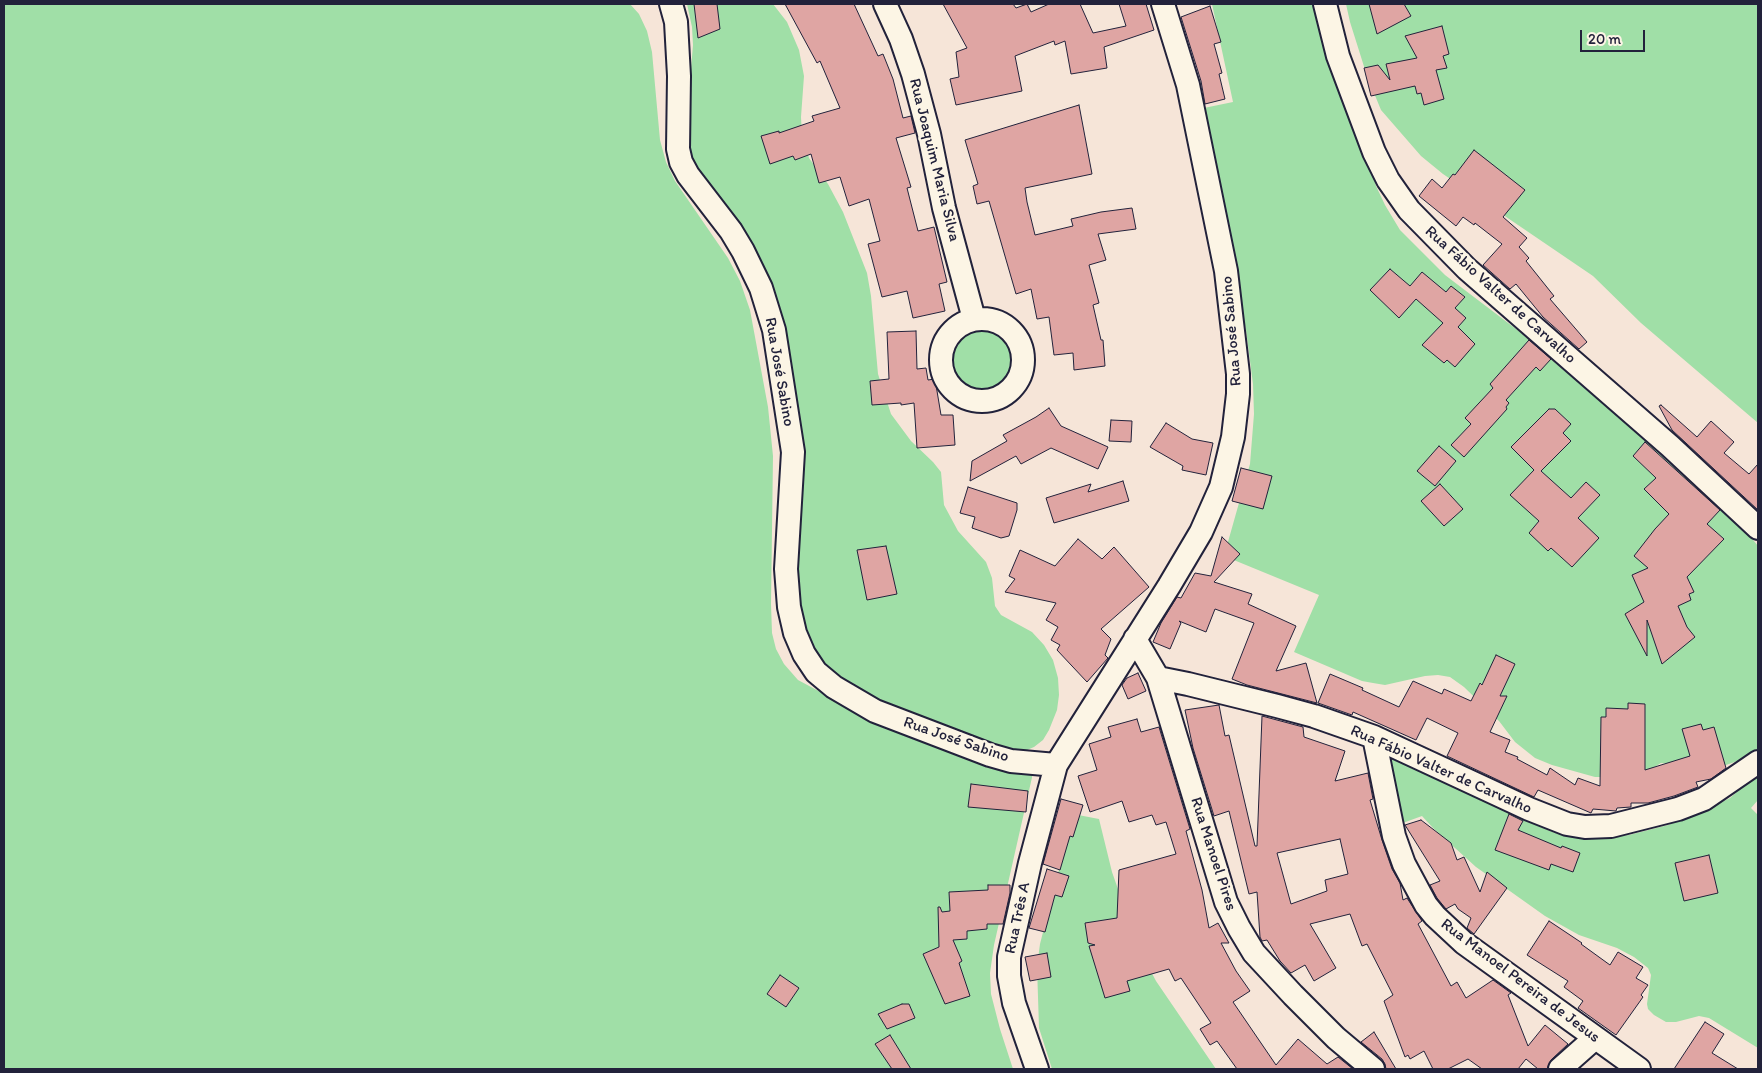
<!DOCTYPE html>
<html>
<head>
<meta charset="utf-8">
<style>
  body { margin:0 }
  #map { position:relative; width:1762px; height:1073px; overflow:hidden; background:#f6e5d8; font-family:Itim,sans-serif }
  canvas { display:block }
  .frame { position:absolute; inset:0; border:5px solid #22223b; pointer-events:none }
  .scale { position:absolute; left:1580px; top:30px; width:65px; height:22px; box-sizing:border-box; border:2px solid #22223b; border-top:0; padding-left:6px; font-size:15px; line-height:18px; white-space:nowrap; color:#22223b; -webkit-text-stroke:4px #fcf5e5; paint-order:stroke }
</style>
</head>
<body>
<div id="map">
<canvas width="1762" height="1073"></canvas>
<div class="frame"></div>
<div class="scale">20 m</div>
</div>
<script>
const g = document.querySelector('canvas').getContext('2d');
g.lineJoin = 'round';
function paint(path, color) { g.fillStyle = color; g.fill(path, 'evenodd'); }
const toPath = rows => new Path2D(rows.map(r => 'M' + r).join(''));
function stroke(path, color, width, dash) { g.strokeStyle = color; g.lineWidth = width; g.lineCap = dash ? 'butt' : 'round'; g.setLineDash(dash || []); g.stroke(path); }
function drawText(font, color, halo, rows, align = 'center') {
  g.font = font + ' Itim,sans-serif'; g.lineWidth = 5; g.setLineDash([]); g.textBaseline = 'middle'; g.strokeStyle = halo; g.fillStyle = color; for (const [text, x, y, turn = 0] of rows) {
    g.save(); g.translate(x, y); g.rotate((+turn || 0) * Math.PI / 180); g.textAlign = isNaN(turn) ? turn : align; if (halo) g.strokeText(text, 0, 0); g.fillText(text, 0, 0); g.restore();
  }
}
paint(toPath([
  [4,4,630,4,639,14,647,31,652,52,660,140,666,162,675,181,728,258,740,281,750,310,768,407,773,456,771,604,772,633,776,649,784,664,798,680,854,710,1033,773,994,945,990,973,991,994,1000,1029,1013,1069,4,1069],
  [687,4,773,4,787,22,799,50,804,76,801,117,802,136,809,158,828,184,843,212,867,273,871,296,878,374,891,414,911,441,933,462,941,472,944,505,958,531,986,562,992,578,995,606,1001,615,1032,632,1044,645,1053,660,1058,678,1059,695,1057,710,1049,730,1043,740,1034,747,1027,750,1013,751,995,748,853,690,822,663,808,644,799,617,797,571,802,485,790,366,693,164,688,144,690,81,693,45,692,27],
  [1212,4,1314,4,1370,160,1376,186,1385,205,1400,230,1445,275,1520,332,1718,504,1741,525,1758,546,1758,749,1746,758,1726,765,1707,768,1661,763,1653,768,1630,774,1611,777,1595,777,1552,765,1535,758,1515,742,1499,721,1464,687,1450,677,1438,675,1425,676,1385,685,1373,683,1362,681,1294,652,1319,595,1224,556,1250,464,1254,414,1253,384,1246,330,1199,109,1233,102],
  [1346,4,1758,4,1758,423,1641,323,1593,276,1443,174,1421,156,1381,110,1367,76,1350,22],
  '944 360a37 37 0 1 1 74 0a37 37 0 1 1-74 0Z',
  [1386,754,1534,824,1555,833,1586,839,1629,835,1668,825,1709,808,1730,798,1758,773,1758,800,1751,808,1758,815,1758,1048,1709,1018,1699,1016,1676,1022,1666,1022,1654,1015,1648,1009,1647,1004,1651,975,1648,968,1634,957,1617,948,1579,935,1545,916,1476,867,1434,829,1422,816,1400,824],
  [1073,814,1099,819,1112,872,1131,926,1147,964,1156,981,1216,1069,1052,1069,1039,1028,1037,966,1040,944]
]), '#a0dfa7');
const building = toPath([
  [694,4,717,4,720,29,698,38,694,4],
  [785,4,854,4,878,56,883,54,893,79,903,118,911,116,915,133,896,138,911,187,907,188,918,231,934,227,947,282,939,284,945,311,913,318,907,291,882,297,868,244,880,241,869,199,849,206,840,177,819,183,811,154,795,160,793,156,770,164,761,136,779,131,779,133,814,121,812,116,840,108,820,61,817,63,785,4],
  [943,4,1013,4,1016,8,1027,4,1031,12,1049,4,1080,4,1093,33,1126,26,1119,4,1146,4,1154,30,1104,47,1107,68,1071,74,1065,41,1055,45,1054,41,1015,56,1022,91,956,105,950,79,959,77,956,52,967,48,943,4],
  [1369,4,1404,4,1411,16,1377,34,1369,4],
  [1210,6,1221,42,1214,44,1222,73,1219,74,1225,99,1205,104,1201,81,1181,17,1210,6],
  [1442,26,1449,54,1443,56,1447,68,1436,70,1444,99,1424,105,1421,93,1417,94,1415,86,1371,96,1364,68,1378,65,1390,80,1386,64,1417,58,1405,36,1442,26],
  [1079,105,1092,174,1025,188,1027,202,1035,235,1073,226,1071,219,1101,212,1132,208,1136,229,1098,234,1106,260,1089,265,1099,303,1093,305,1101,340,1103,340,1105,366,1074,370,1073,353,1054,355,1049,317,1037,319,1031,289,1016,294,989,201,977,204,973,186,978,184,965,140,1079,105],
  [1474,150,1525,190,1503,217,1527,238,1519,247,1529,258,1526,261,1554,296,1550,299,1587,342,1579,349,1543,317,1516,284,1510,289,1483,265,1502,244,1475,223,1474,225,1463,217,1456,226,1419,196,1432,179,1442,188,1453,174,1455,175,1474,150],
  [1390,269,1410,286,1422,272,1446,292,1451,286,1465,297,1455,308,1466,318,1458,327,1475,344,1455,367,1447,360,1444,363,1422,345,1443,323,1416,299,1399,318,1370,290,1390,269],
  [916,331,917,369,926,368,928,380,935,379,941,415,953,415,955,445,917,448,914,403,901,405,901,403,872,405,870,381,889,379,887,332,916,331],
  [1529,340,1551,359,1540,371,1536,367,1506,400,1509,403,1506,407,1507,409,1464,457,1451,445,1471,424,1465,418,1493,388,1490,384,1529,340],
  [1661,405,1697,437,1711,421,1734,442,1724,453,1749,474,1758,464,1758,510,1672,430,1659,406,1661,405],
  [1049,408,1061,426,1108,447,1098,469,1051,448,1021,464,1016,456,970,481,972,461,1007,441,1003,435,1036,417,1049,408],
  [1549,409,1555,409,1571,424,1563,433,1571,441,1541,471,1571,498,1586,482,1600,495,1578,518,1599,538,1572,567,1551,548,1548,551,1529,533,1539,521,1510,495,1534,470,1511,447,1549,409],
  [1111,420,1132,421,1131,442,1109,441,1111,420],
  [1166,423,1192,439,1213,443,1206,475,1182,470,1183,466,1150,447,1166,423],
  [1645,442,1720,510,1707,524,1724,539,1687,577,1694,592,1689,594,1691,600,1678,606,1687,627,1695,637,1662,664,1647,620,1647,656,1625,614,1644,602,1632,575,1648,568,1634,556,1655,529,1669,514,1644,489,1656,478,1633,456,1645,442],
  [1439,446,1456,461,1435,486,1417,471,1439,446],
  [1241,468,1272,476,1263,509,1232,501,1241,468],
  [1123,481,1129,501,1054,523,1046,498,1091,484,1088,492,1123,481],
  [1440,484,1463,509,1444,526,1421,501,1440,484],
  [968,487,1017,503,1017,510,1009,536,1001,538,972,528,975,517,960,513,968,487],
  [1222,537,1240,554,1214,582,1252,594,1248,604,1296,626,1276,671,1306,663,1317,703,1247,685,1232,679,1254,623,1215,609,1206,632,1179,621,1181,623,1170,649,1153,642,1161,623,1177,597,1181,598,1195,573,1211,576,1222,537],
  [1078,539,1102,559,1114,547,1149,587,1101,629,1111,639,1105,655,1108,658,1087,682,1057,650,1060,645,1051,640,1058,627,1046,620,1056,603,1005,592,1015,579,1009,576,1020,550,1055,566,1078,539],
  [886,546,897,594,867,600,857,550,886,546],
  [1496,655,1515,664,1500,696,1507,696,1490,732,1510,740,1505,752,1518,757,1517,759,1547,775,1550,768,1575,785,1578,778,1600,786,1601,717,1606,717,1606,708,1628,709,1628,703,1645,704,1645,770,1690,756,1682,729,1701,724,1703,730,1714,727,1726,768,1711,779,1696,782,1698,787,1674,796,1648,803,1631,803,1631,807,1617,808,1616,811,1593,809,1591,813,1538,790,1534,797,1447,756,1458,733,1427,718,1416,740,1353,712,1352,715,1318,703,1330,674,1363,688,1362,690,1399,707,1413,681,1442,694,1444,689,1471,701,1480,683,1482,685,1496,655],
  [1138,673,1146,691,1128,699,1122,685,1127,678,1138,673],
  [1219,705,1225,736,1229,735,1255,846,1257,846,1262,716,1303,727,1304,737,1345,751,1335,781,1368,773,1373,799,1370,800,1382,840,1392,869,1400,883,1403,900,1407,898,1422,921,1418,924,1451,986,1457,982,1466,998,1493,980,1511,993,1508,995,1528,1046,1545,1025,1568,1044,1551,1060,1547,1069,1538,1069,1526,1059,1518,1069,1482,1069,1468,1059,1448,1069,1433,1069,1424,1051,1410,1059,1408,1055,1405,1057,1384,1001,1393,995,1367,944,1362,946,1350,914,1310,924,1336,968,1314,981,1305,965,1291,973,1280,961,1267,940,1262,941,1260,937,1257,892,1249,894,1229,811,1214,816,1193,748,1185,710,1219,705],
  [1340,839,1348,874,1325,880,1327,891,1291,904,1277,853,1340,839],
  [1137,719,1141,732,1159,727,1190,829,1186,831,1202,890,1209,928,1218,923,1229,943,1221,943,1236,971,1250,991,1233,1002,1276,1065,1298,1039,1327,1064,1338,1057,1353,1069,1237,1069,1217,1041,1210,1045,1200,1029,1211,1023,1181,978,1175,981,1169,969,1127,981,1130,991,1105,998,1089,946,1095,945,1088,943,1085,923,1117,918,1119,870,1176,854,1166,822,1156,825,1152,815,1129,822,1122,801,1090,812,1078,776,1097,770,1089,744,1111,737,1108,727,1137,719],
  [971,784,1028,791,1026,812,968,807,971,784],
  [1061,799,1083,805,1073,837,1070,836,1060,870,1043,864,1061,799],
  [1509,814,1523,821,1518,830,1561,848,1562,846,1580,853,1573,872,1551,864,1549,870,1495,850,1509,814],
  [1421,820,1451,843,1457,860,1464,857,1480,892,1487,872,1507,888,1474,934,1467,928,1471,918,1458,909,1455,904,1446,909,1437,898,1430,885,1440,881,1405,825,1421,820],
  [1709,855,1718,893,1684,901,1675,863,1709,855],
  [1047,869,1069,876,1062,897,1055,895,1045,932,1029,928,1047,869],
  [988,885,1010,885,1010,893,1003,924,987,924,987,929,967,931,967,939,953,940,962,961,959,963,970,996,945,1004,923,954,939,947,938,907,940,907,942,912,950,911,949,892,988,890,988,885],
  [1549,921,1582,943,1581,944,1610,965,1618,952,1643,967,1636,978,1648,985,1641,995,1643,997,1616,1035,1578,1008,1583,1001,1564,987,1568,981,1527,955,1549,921],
  [1047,953,1051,977,1030,981,1025,957,1047,953],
  [780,975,799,988,786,1007,767,994,780,975],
  [902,1004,909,1004,915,1018,887,1029,878,1014,902,1004],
  [1705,1022,1724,1034,1712,1053,1738,1069,1674,1069,1705,1022],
  [1374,1032,1396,1069,1386,1069,1385,1064,1382,1059,1361,1042,1374,1032],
  [890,1035,911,1069,892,1069,875,1044,890,1035]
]);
paint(building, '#dfa5a3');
stroke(building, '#22223b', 1);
const street = toPath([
  [671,4,676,22,679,76,678,149,681,162,688,175,731,231,743,251,761,288,774,330,793,452,786,569,789,607,795,633,804,654,816,672,834,687,875,711,990,755,1011,761,1056,765],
  [885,4,901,39,913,74,929,134,944,208,974,319],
  [1325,4,1338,56,1374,152,1388,180,1409,210,1467,269,1670,446,1758,528],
  '941 360a41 41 0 1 1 82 0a41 41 0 1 1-82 0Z',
  [1135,639,1158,678,1188,684,1277,706,1314,716,1374,737,1529,809,1567,824,1585,827,1611,826,1678,809,1704,799,1758,762],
  [1158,678,1226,902,1239,928,1254,953,1293,995,1336,1038,1373,1069],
  [1374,737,1394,836,1404,864,1426,905,1435,916,1464,943,1639,1069],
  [1037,1069,1014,1003,1009,976,1009,957,1030,863,1056,765,1169,586,1201,532,1221,487,1233,437,1238,394,1238,374,1226,271,1188,85,1163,4],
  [1560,1069,1595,1038]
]);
stroke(street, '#22223b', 26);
stroke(street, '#fcf5e5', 22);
drawText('16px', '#22223b', '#fcf5e5', [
  ["Rua Joaquim Maria Silva",934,160,76],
  ["Rua Fábio Valter de Carvalho",1500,295,42],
  ["Rua José Sabino",1232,331,-95],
  ["Rua José Sabino",779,372,80],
  ["Rua José Sabino",956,740,19],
  ["Rua Fábio Valter de Carvalho",1441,770,24],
  ["Rua Manoel Pires",1213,854,72],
  ["Rua Três A",1018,918,-78],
  ["Rua Manoel Pereira de Jesus",1520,981,37]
]);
</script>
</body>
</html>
